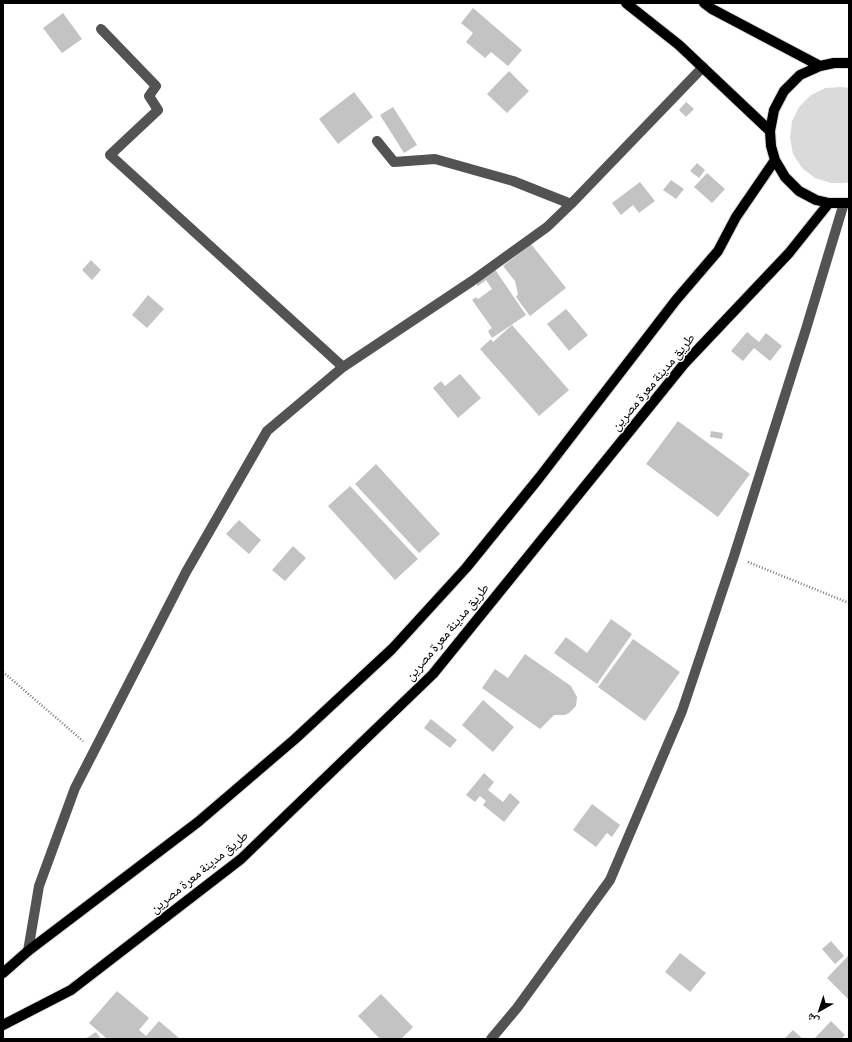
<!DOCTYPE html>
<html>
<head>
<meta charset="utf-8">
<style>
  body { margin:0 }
  #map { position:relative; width:852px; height:1042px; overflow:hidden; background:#fff; font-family:"Asap Condensed","Noto Naskh Arabic",sans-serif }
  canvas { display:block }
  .frame { position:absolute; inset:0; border:4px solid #000; pointer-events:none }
  .north { position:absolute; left:800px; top:990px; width:40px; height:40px; -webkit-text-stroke:3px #fff; paint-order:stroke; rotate:219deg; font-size:11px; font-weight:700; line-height:16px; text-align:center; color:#000 }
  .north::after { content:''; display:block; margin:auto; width:14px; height:18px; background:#000; clip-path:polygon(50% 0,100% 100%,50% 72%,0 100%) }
</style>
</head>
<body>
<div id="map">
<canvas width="852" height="1042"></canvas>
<div class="frame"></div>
<div class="north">ش</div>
</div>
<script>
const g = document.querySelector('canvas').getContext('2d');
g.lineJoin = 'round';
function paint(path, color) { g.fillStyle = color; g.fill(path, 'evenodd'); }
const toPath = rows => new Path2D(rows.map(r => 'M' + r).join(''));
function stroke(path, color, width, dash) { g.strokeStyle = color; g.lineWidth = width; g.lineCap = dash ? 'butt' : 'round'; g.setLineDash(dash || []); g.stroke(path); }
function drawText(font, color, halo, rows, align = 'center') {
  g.font = font + ' "Asap Condensed","Noto Naskh Arabic",sans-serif'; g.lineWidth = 3; g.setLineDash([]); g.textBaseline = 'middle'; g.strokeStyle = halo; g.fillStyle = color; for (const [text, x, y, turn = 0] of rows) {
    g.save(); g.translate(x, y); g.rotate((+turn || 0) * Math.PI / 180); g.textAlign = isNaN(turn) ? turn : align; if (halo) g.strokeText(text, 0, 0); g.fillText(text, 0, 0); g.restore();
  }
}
paint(toPath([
  [842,87,849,88,849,182,846,183,831,183,815,178,802,168,793,154,790,138,792,121,799,107,811,95,825,88]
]), '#dadada');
paint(toPath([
  [473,8,522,50,508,66,491,52,485,58,466,42,473,33,461,23],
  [63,13,82,39,62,53,43,28],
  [509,71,529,91,507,113,487,94],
  [354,92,373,117,338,144,319,119],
  [686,102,694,109,686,117,679,110],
  [393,107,417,145,404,153,380,115],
  [697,163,705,170,699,178,690,171],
  [707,173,725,189,712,203,694,187],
  [671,180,684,189,676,199,663,190],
  [640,182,655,201,639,213,633,205,621,215,612,203],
  [531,244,566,288,530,316,516,297,518,294,515,281,503,266],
  [91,260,101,270,92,280,82,270],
  [494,268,526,315,492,338,488,331,492,328,472,300,476,297,478,299,492,289,486,280,478,286,474,282],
  [148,295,164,309,147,328,132,315],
  [566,309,588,335,569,351,547,324],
  [512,325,569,390,539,416,480,349,491,339,493,342],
  [747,332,759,342,766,333,782,346,770,361,754,348,743,361,731,351],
  [460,374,481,398,458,418,433,388,441,381,445,386],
  [678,421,750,474,718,517,646,464],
  [711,431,723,433,722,439,710,437],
  [376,464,440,534,419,553,355,484],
  [350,486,418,559,395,580,328,506],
  [239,520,261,540,249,554,226,534],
  [293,546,306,558,285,581,272,570],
  [611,619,632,634,597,684,554,653,566,637,587,653],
  [633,639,680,672,645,721,598,687],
  [525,654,571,686,577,697,576,706,569,713,565,715,554,715,540,729,482,688,495,669,508,678],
  [483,700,514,727,493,752,462,725],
  [431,719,457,740,450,748,424,728],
  [484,773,494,782,488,790,503,802,510,793,520,802,504,822,483,805,486,801,480,796,475,802,466,795],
  [592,804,620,825,612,837,607,833,596,847,573,830],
  [831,941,844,956,835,964,822,949],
  [680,953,706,973,690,992,665,972],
  [849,955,849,1000,827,978],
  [117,991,149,1018,139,1030,146,1036,159,1021,179,1038,178,1039,107,1039,89,1023],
  [381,994,413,1027,401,1039,380,1039,358,1016],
  [831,1021,845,1035,841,1039,814,1039],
  [793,1030,803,1039,784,1039],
  [96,1032,101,1039,85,1039]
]), '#c3c3c3');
const major = toPath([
  [626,3,679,45,770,131],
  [704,3,712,9,820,66],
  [849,63,834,63,820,66,800,75,784,91,774,110,770,131,771,146,775,160,785,177,799,191,816,200,829,203,849,203],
  [3,973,28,951,198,822,295,739,392,649,466,568,539,478,676,300,718,251,736,217,775,160],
  [3,1025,71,990,241,859,433,674,684,364,789,253,829,203]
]);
stroke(major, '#dbdbdb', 12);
stroke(toPath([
  [748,562,849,603],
  [3,672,83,741]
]), '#757575', 2.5, [1, 2]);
stroke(toPath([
  [101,29,156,86,149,96,158,110,110,155,343,367],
  [377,141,394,162,435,159,513,181,571,204],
  [28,951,39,886,75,788,186,572,267,431,343,367,472,281,547,227,571,204,703,67],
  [491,1039,517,1008,610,880,682,711,734,556,806,329,844,203]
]), '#535353', 10);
stroke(major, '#000', 10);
drawText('14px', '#000', '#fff', [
  ["طريق مدينة معرة مصرين",653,382,-50],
  ["طريق مدينة معرة مصرين",447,632,-50],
  ["طريق مدينة معرة مصرين",199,872,-39]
]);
</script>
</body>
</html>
